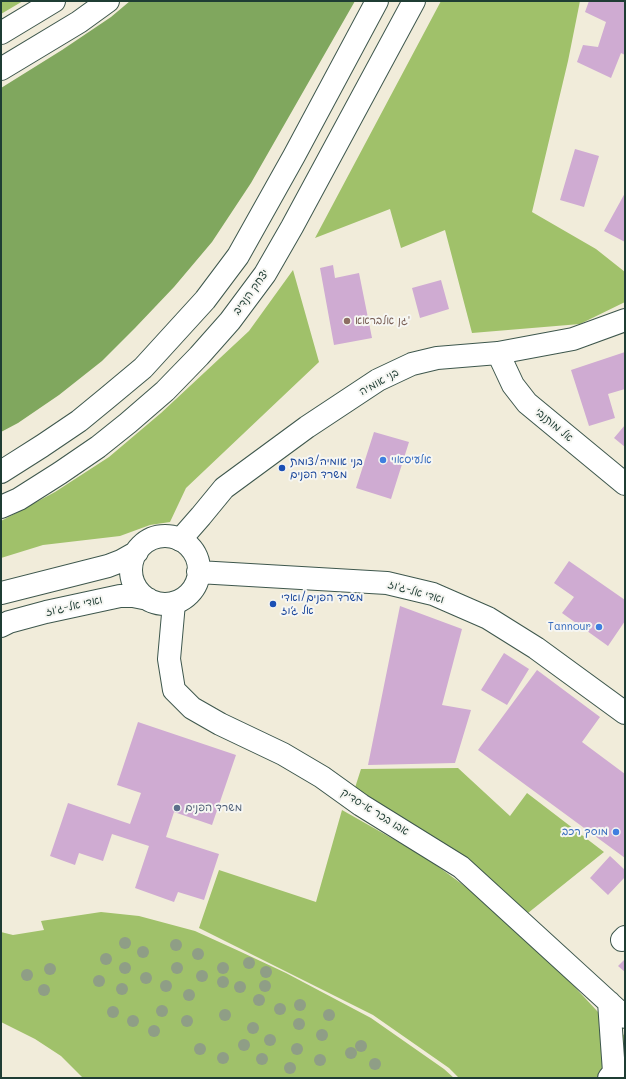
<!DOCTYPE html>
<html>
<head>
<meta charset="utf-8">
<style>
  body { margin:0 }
  #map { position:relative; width:626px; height:1079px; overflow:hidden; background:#f1ecda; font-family:Mali,sans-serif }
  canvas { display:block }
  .frame { position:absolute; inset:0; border:2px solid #1f3d34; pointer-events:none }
</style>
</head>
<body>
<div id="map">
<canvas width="626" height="1079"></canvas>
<div class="frame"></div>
</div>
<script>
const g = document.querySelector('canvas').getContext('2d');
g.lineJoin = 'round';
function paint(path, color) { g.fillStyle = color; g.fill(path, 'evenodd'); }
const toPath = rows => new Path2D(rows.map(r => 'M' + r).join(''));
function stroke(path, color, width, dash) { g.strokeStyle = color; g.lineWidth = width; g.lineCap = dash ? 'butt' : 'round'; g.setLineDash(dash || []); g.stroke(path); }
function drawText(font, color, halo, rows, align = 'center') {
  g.font = font + ' Mali,"Playpen Sans Hebrew",sans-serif'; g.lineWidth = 4; g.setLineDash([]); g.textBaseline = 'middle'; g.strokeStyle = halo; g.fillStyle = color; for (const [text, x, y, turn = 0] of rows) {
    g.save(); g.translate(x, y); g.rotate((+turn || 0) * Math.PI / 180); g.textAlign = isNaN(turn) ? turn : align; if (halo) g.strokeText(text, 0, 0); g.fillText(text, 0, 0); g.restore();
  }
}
paint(toPath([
  [1,1,23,1,1,14],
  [441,1,580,1,568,61,532,212,596,249,625,272,625,302,580,324,472,333,445,230,401,248,390,209,315,238],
  [293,270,319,362,186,488,170,522,150,525,120,536,43,545,1,558,1,521,55,492,109,457,161,413,249,331],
  [458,768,510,816,527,793,604,852,528,913,353,794,361,769],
  [342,810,425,857,481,898,558,969,598,1012,625,1036,625,1078,459,1078,449,1068,373,1015,199,928,219,870,316,902],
  [101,912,139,916,195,931,239,951,286,973,371,1018,444,1069,454,1078,83,1078,61,1056,35,1039,1,1022,1,932,13,935,44,930,41,921]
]), '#a0c16a');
paint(toPath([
  [130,1,355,1,251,183,212,242,174,287,135,328,102,361,59,395,18,423,1,432,1,88,62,50,111,17]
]), '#80a75e');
paint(toPath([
  [589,1,625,1,625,55,621,53,611,78,577,62,583,45,598,47,606,22,585,12],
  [575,149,599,156,584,207,560,200],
  [625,193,625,242,604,231],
  [333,265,335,278,359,273,372,338,334,345,320,268],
  [441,280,449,309,420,318,412,288],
  [625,352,625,389,608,394,615,418,589,426,571,370],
  [625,425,625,447,614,438],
  [374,432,409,442,391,499,356,488],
  [569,561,625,600,625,621,608,646,562,613,574,597,554,583],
  [400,606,462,629,442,705,471,710,455,763,368,765],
  [504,653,529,669,507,705,481,690],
  [537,670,600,717,582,742,625,774,625,858,478,750],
  [138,722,236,755,212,825,174,812,166,837,219,854,204,900,178,892,174,902,135,888,149,846,112,834,103,861,79,853,75,865,50,856,68,803,130,824,141,793,117,785],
  [610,856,625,870,625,877,608,895,590,878],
  [625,959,625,972,618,966]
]), '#cfabd2');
const minor = toPath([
  [1,33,54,1],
  [1,69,79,22,108,1],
  [498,353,513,385,527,403,625,484],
  [180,540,201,516,224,488,307,427,378,380,412,364,437,358,498,353,573,339,625,320],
  [174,603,169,659,174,690,192,708,220,724,283,754,322,777,361,805,461,867,625,1017],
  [622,940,625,937],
  [609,1002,614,1072,609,1078]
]);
const major = toPath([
  [1,472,42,446,79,421,107,398,143,368,205,300,238,256,294,156,377,1],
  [1,507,19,499,60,473,98,447,128,423,165,391,199,356,230,321,265,274,292,227,414,1],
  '131 570a34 34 0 1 1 68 0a34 34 0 1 1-68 0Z',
  [198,572,387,583,433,594,488,618,536,648,625,713],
  [1,593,108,566,121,561,137,552],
  [1,626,9,622,46,612,120,596,133,596,148,599]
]);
stroke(minor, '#3e574d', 24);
stroke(major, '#3e574d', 24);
stroke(minor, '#fff', 22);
stroke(major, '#fff', 22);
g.fillStyle = '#8f9e86';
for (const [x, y] of [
  [125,943],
  [176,945],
  [143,952],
  [198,954],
  [106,959],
  [249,963],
  [125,968],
  [177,968],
  [223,968],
  [50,969],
  [266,972],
  [27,975],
  [202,976],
  [146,978],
  [99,981],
  [223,982],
  [166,986],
  [265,986],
  [240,987],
  [122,989],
  [44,990],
  [189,995],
  [259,1000],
  [300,1005],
  [280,1009],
  [162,1011],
  [113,1012],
  [225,1015],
  [329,1015],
  [133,1021],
  [187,1021],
  [299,1024],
  [253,1028],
  [154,1031],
  [322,1035],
  [270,1040],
  [244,1045],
  [361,1046],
  [200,1049],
  [297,1049],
  [351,1053],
  [223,1058],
  [262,1059],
  [320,1060],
  [375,1064],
  [290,1068]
]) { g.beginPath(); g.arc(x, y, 6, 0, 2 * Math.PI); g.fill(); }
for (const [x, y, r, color] of [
  [347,321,4,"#8d6e63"],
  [383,460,4,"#3f7fe0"],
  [282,468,4,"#1a4fb4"],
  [273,604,4,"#1a4fb4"],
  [599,627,4,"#3f7fe0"],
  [177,808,4,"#5c6f8a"],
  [616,832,4,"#3f7fe0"]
]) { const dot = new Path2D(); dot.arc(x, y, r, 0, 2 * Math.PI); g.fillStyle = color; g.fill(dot); stroke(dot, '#f6f6f2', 1.5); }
drawText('11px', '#1f3d34', '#f6f6f2', [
  ["יצחק הנדיב",251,292,-54],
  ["בני אומיה",379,382,-29],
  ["אל מותנבי",554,425,40],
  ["ואדי אל-ג'וז",416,592,16],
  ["ואדי אל-ג'וז",74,606,-13],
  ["אבו בכר א-סדיק",375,812,32]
]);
drawText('11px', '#785e54', '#f6f6f2', [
  ["גן אלבראא'",355,321]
], 'left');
drawText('11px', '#366cbe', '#f6f6f2', [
  ["אלעיסאוי",391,460,"left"],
  ["Tannour",591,627],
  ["מוסך רכב",608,832]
], 'right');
drawText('11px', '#164399', '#f6f6f2', [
  ["בני אומיה/צומת",290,462],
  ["משרד הפנים",290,475],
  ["משרד הפנים/ואדי",281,598],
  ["אל ג׳וז",281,611]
], 'left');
drawText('11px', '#4e5e75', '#f6f6f2', [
  ["משרד הפנים",185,808]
], 'left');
</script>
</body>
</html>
